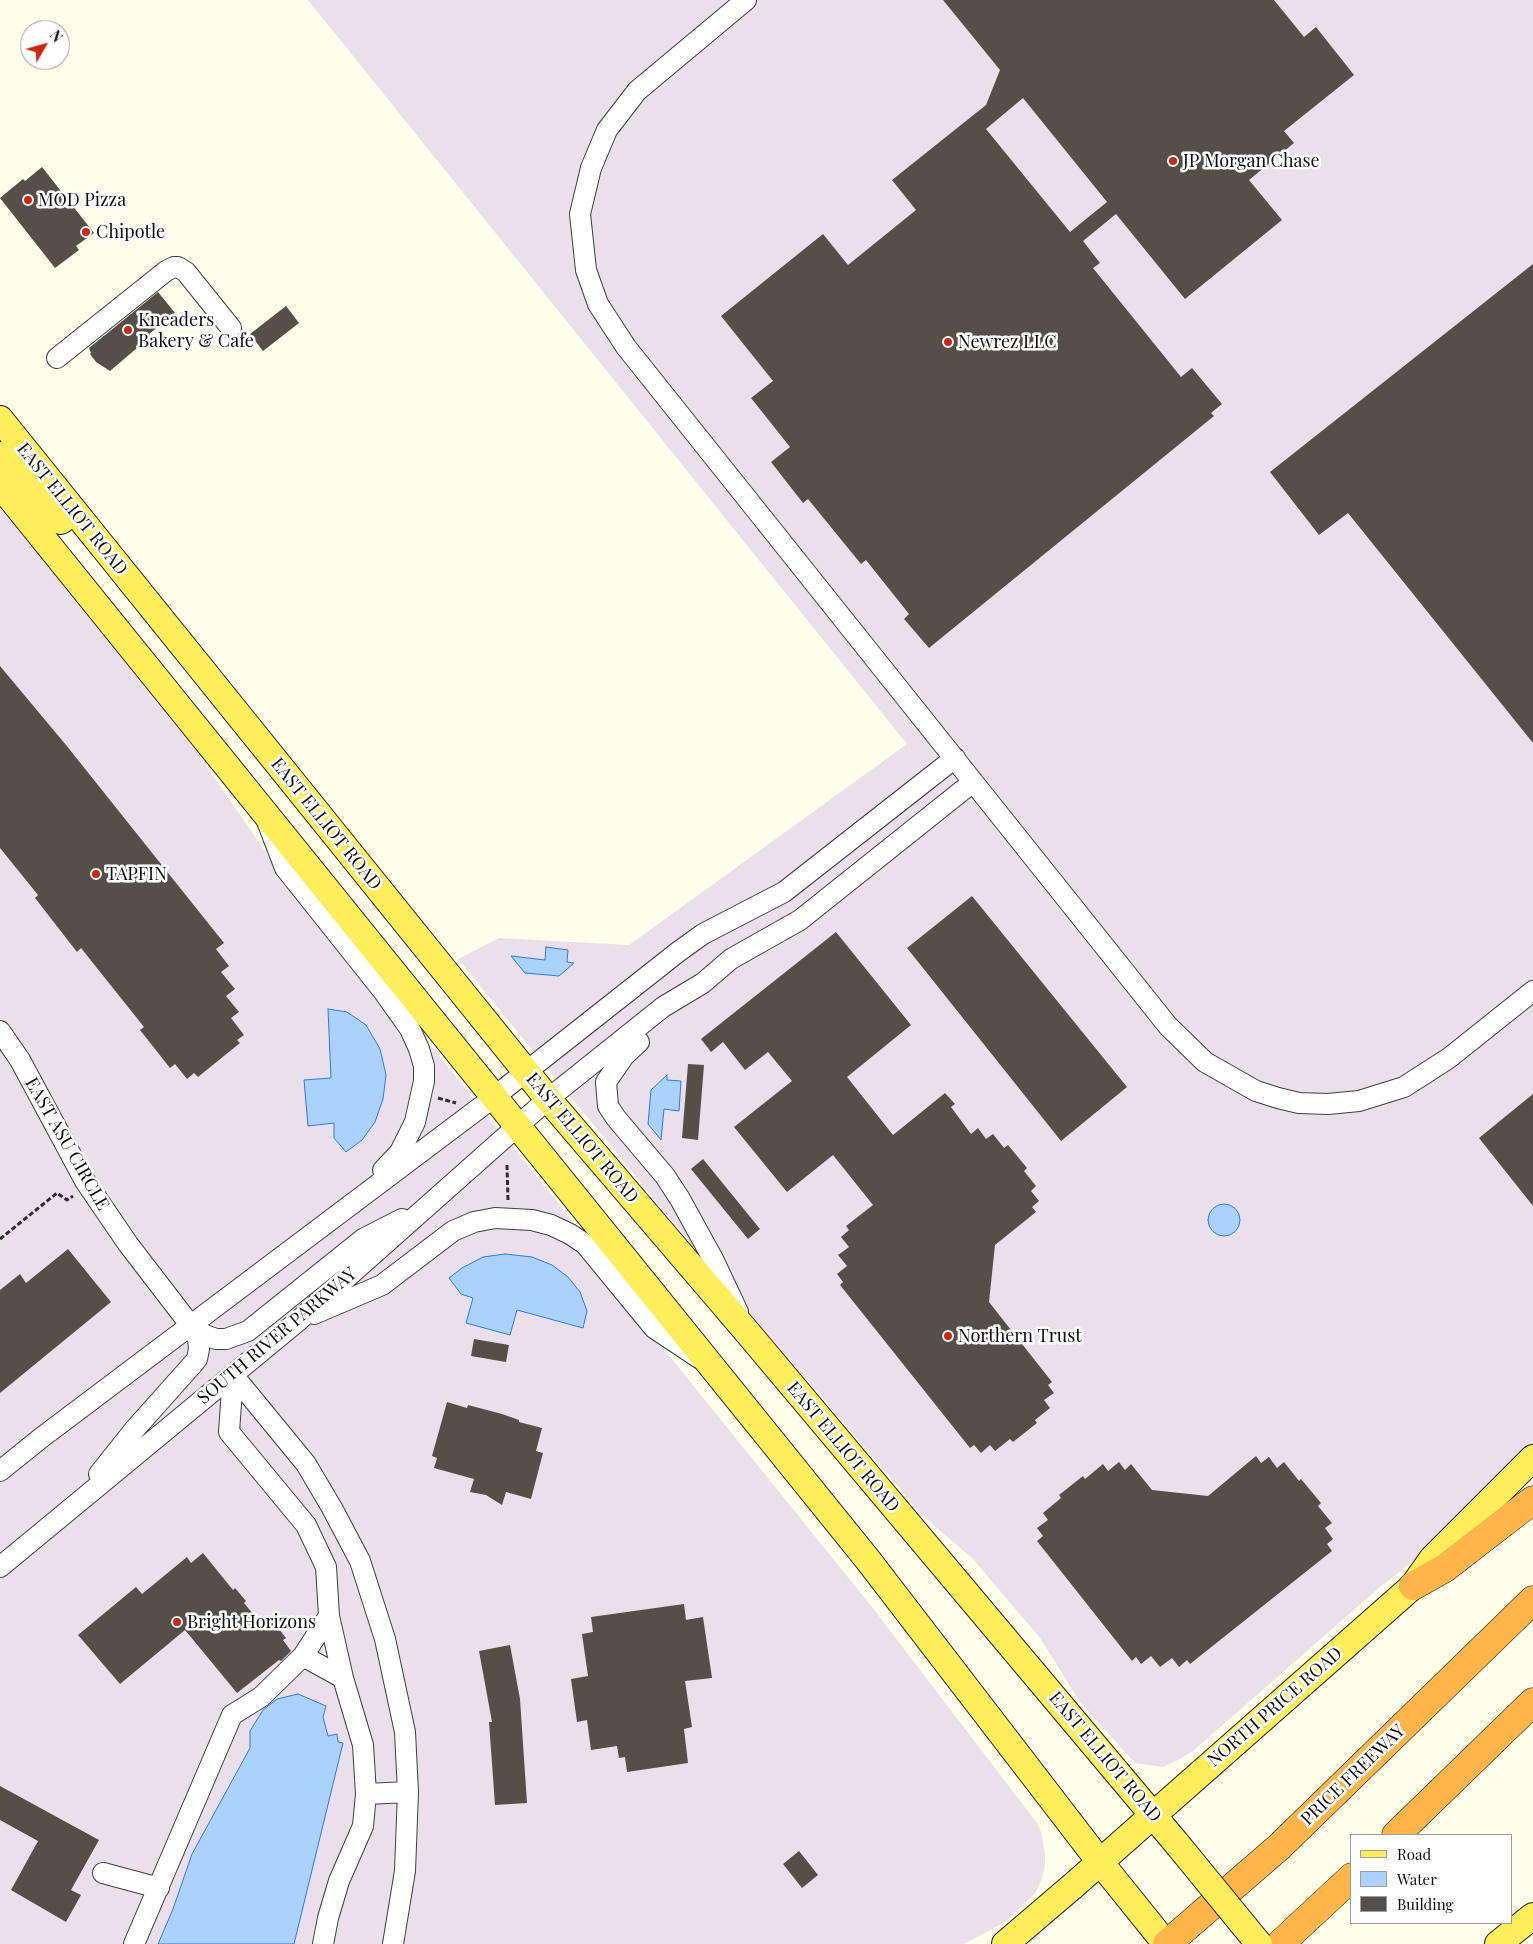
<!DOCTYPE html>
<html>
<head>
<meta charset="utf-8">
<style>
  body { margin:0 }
  #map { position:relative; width:1533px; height:1944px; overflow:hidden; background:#fffeeb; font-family:"Playfair Display",serif }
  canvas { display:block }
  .legend { position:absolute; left:1350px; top:1834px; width:162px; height:90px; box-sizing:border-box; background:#fff; border:1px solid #9e9e9e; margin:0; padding:6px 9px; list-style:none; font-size:15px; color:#0c0c0c }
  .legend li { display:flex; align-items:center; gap:10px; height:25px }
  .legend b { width:25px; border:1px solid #9e9e9e }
  .north { position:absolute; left:20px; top:20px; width:50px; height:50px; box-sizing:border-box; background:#fff; border:1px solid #9e9e9e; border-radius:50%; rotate:52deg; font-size:14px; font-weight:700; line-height:20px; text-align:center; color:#0c0c0c }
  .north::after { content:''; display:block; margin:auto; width:18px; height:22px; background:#cb2616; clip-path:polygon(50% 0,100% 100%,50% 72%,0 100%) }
</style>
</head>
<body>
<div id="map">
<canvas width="1533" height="1944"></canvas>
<ul class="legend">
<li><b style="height:6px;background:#ffed5b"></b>Road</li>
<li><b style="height:14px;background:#aad2fd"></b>Water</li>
<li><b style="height:14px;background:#564f47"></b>Building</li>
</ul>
<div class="north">N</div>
</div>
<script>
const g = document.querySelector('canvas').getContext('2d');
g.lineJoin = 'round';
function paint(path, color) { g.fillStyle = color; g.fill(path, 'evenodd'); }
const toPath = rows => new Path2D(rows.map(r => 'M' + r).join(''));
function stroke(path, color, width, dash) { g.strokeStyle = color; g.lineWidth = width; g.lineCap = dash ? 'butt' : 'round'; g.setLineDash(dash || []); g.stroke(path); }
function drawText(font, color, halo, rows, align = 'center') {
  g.font = font + ' "Playfair Display",serif'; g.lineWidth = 5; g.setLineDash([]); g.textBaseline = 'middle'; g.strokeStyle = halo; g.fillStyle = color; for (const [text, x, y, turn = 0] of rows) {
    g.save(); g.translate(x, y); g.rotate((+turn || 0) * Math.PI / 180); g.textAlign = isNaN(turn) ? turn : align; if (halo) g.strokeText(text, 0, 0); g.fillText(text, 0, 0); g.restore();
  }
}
paint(toPath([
  [308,0,1533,0,1533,1447,1452,1531,1380,1587,1193,1751,1182,1758,1163,1767,1135,1763,1080,1702,1040,1638,973,1559,923,1516,687,1239,458,959,499,938,629,945,907,744],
  [0,508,194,748,278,870,389,1008,432,1047,567,1214,596,1265,872,1607,1037,1823,1041,1832,1045,1854,1045,1865,1042,1878,1036,1892,1007,1921,964,1944,0,1944]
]), '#ecdfec');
const water = toPath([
  [546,947,568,950,567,962,574,963,559,976,525,973,511,956,545,960,546,947],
  [328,1009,347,1012,366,1025,380,1049,386,1075,383,1099,375,1122,362,1140,346,1152,334,1138,334,1123,308,1126,304,1080,331,1078,328,1009],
  [667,1075,667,1080,681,1081,679,1111,664,1109,661,1140,648,1124,651,1090,667,1075],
  '1208 1220a16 16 0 1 1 32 0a16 16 0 1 1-32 0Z',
  [505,1254,532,1257,552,1265,568,1277,580,1292,587,1311,583,1328,517,1310,510,1335,466,1323,473,1298,461,1294,449,1278,462,1268,483,1257,505,1254],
  [298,1694,326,1706,323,1717,328,1736,337,1734,338,1742,343,1743,294,1944,158,1944,173,1909,192,1854,250,1748,250,1731,263,1710,277,1699,298,1694]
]);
paint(water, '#aad2fd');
stroke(water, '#297cdc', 1);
paint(toPath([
  [943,0,1274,0,1304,37,1316,27,1354,75,1284,131,1294,143,1249,180,1282,220,1185,299,1116,214,1083,241,1100,263,1093,268,1181,377,1192,368,1222,404,1211,413,1214,416,929,648,904,619,909,614,866,560,861,564,808,499,803,503,771,462,790,447,751,398,773,381,721,316,823,234,848,265,916,210,892,180,986,105,1000,70],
  [1023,98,1107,202,1070,232,986,129],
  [42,167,94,233,76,246,79,250,55,268,0,198,23,179,25,181],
  [1533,264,1533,743,1348,513,1319,535,1270,472],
  [158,292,175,313,149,334,150,335,136,347,137,348,110,371,96,362,90,354,91,353,89,348],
  [286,306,299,323,263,351,250,334],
  [0,666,66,745,224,943,216,949,229,966,221,972,235,989,226,996,239,1012,231,1018,244,1035,237,1040,240,1043,198,1077,194,1073,187,1079,175,1064,170,1068,140,1030,144,1027,81,948,77,952,35,898,38,895,0,848],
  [972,896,1127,1087,1061,1141,907,948],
  [836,932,911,1025,847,1077,893,1135,945,1093,955,1104,951,1107,971,1134,978,1128,986,1139,993,1134,1004,1148,1008,1145,1027,1168,1024,1171,1036,1186,1031,1191,1039,1201,1032,1207,1036,1212,995,1245,989,1302,1052,1382,1048,1385,1054,1393,1044,1400,1050,1408,1035,1420,1037,1423,1013,1442,1010,1439,995,1451,990,1445,981,1453,974,1445,970,1448,840,1285,843,1282,837,1274,847,1266,838,1255,849,1247,841,1237,849,1230,846,1226,873,1205,833,1155,787,1192,734,1127,792,1081,768,1052,745,1070,723,1042,711,1052,701,1039],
  [688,1064,704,1065,698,1140,682,1138],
  [1533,1094,1533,1206,1479,1138],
  [703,1159,760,1229,748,1239,691,1169],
  [68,1249,111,1302,0,1393,0,1290,20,1274,26,1283],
  [474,1339,509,1345,506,1362,471,1356],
  [447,1402,467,1408,468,1405,502,1414,519,1420,519,1422,542,1428,536,1451,543,1453,531,1499,506,1492,502,1505,486,1495,470,1492,474,1479,434,1468,437,1458,432,1456],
  [1256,1456,1261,1463,1269,1457,1277,1468,1284,1462,1299,1481,1301,1479,1321,1503,1318,1506,1332,1523,1325,1528,1333,1539,1327,1544,1332,1551,1190,1664,1187,1660,1179,1667,1172,1658,1160,1667,1151,1656,1141,1664,1136,1657,1132,1661,1037,1541,1043,1536,1037,1528,1048,1520,1043,1513,1061,1498,1059,1495,1083,1476,1085,1479,1103,1464,1108,1471,1119,1462,1125,1470,1131,1464,1152,1490,1208,1496],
  [203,1553,233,1590,235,1588,246,1601,244,1603,263,1626,271,1619,286,1638,283,1640,291,1651,281,1661,279,1660,237,1693,185,1630,120,1684,78,1635,136,1587,142,1594,187,1557,191,1563],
  [684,1604,686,1620,703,1617,712,1678,685,1681,692,1727,684,1729,688,1763,627,1772,625,1757,619,1758,617,1746,591,1750,587,1720,577,1722,571,1679,588,1676,582,1634,593,1632,591,1617],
  [510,1645,520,1699,527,1803,495,1805,489,1722,492,1722,479,1651],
  [0,1786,99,1840,71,1890,81,1895,66,1922,11,1890,38,1841,0,1820],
  [799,1851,818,1875,802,1888,783,1864]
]), '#564f47');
const minor = toPath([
  [746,0,637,91,607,130,591,168,580,214,586,270,598,304,626,347,1168,1026,1205,1062,1256,1091,1278,1098,1299,1103,1328,1104,1359,1101,1404,1087,1449,1058,1533,991],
  [57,358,166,271,174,267,178,267,186,272,231,328],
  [268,824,285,868,383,991,410,1029,419,1049,424,1066,424,1081,415,1122,400,1152,383,1170],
  [0,1031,20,1060,85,1181,128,1244,191,1326,198,1339,199,1349,197,1359,192,1365,134,1430,99,1474],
  [639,1042,624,1056,606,1082,608,1106,616,1118,665,1176,680,1199,713,1259,738,1312],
  [314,1314,382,1285,453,1231,474,1222,495,1218,532,1220,551,1225,570,1234,585,1244,654,1328,699,1358],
  [191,1326,205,1335,216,1339,226,1339,248,1331,363,1239,402,1219],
  [233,1375,306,1464,332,1508,360,1561,385,1639,405,1732,408,1792,405,1871,393,1944],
  [233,1375,229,1432,306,1525,326,1567,329,1616,343,1678,363,1745,366,1794,363,1826,339,1881,328,1918,323,1944],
  [0,1471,41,1438,494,1097,678,952,703,934,784,892,955,758],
  [0,1567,298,1321,548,1099,663,1007,703,983,731,959,800,920,973,782],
  [303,1656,329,1616],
  [366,1794,408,1792],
  [103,1873,159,1888],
  [134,1944,232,1715,261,1697,303,1656,343,1678]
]);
const major = toPath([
  [0,419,548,1099,748,1333,1178,1845],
  [0,455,51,518,61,521,74,511],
  [0,485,868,1560,1100,1862,1166,1944],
  [1005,1944,1074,1885,1413,1586,1432,1559,1533,1458],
  [1498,1944,1533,1916]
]);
const highway = toPath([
  [1413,1586,1445,1568,1533,1500],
  [1396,1835,1533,1702],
  [1167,1944,1279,1847,1533,1600],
  [1280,1944,1352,1877]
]);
stroke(minor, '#3f3f3f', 22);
stroke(major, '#1d1d1d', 28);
stroke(highway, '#1d1d1d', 29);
stroke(toPath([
  [438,1098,456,1103],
  [507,1165,508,1200],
  [0,1239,57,1193,67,1200,73,1196]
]), '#2e2e2e', 3, [5, 2.5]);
stroke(minor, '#fff', 20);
stroke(major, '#ffed5b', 26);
stroke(highway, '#ffb549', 28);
const majorBridge = toPath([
  [1178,1845,1259,1944]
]);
stroke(majorBridge, '#1d1d1d', 28, []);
stroke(majorBridge, '#ffed5b', 26);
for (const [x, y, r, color] of [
  [1173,161,5,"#cb2616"],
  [28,200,5,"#cb2616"],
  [86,232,5,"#cb2616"],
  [128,330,5,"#cb2616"],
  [948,342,5,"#cb2616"],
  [96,874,5,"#cb2616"],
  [948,1336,5,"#cb2616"],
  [177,1622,5,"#cb2616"]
]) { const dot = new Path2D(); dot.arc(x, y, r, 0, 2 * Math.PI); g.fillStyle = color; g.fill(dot); stroke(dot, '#fff', 2); }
drawText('18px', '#0c0c0c', '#fff', [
  ["JP Morgan Chase",1183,161],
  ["MOD Pizza",38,200],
  ["Chipotle",96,232],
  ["Kneaders",138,320],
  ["Bakery & Cafe",138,341],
  ["Newrez LLC",958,342],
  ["TAPFIN",106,874],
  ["Northern Trust",958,1336],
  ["Bright Horizons",187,1622]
], 'left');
drawText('18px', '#0c0c0c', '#fff', [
  ["EAST ELLIOT ROAD",72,509,51],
  ["EAST ELLIOT ROAD",326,824,51],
  ["EAST ELLIOT ROAD",582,1138,50],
  ["EAST ASU CIRCLE",67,1144,60],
  ["SOUTH RIVER PARKWAY",277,1336,-40],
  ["EAST ELLIOT ROAD",843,1447,50],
  ["NORTH PRICE ROAD",1275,1707,-41],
  ["EAST ELLIOT ROAD",1105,1757,50],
  ["PRICE FREEWAY",1353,1775,-44]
]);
</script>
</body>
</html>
